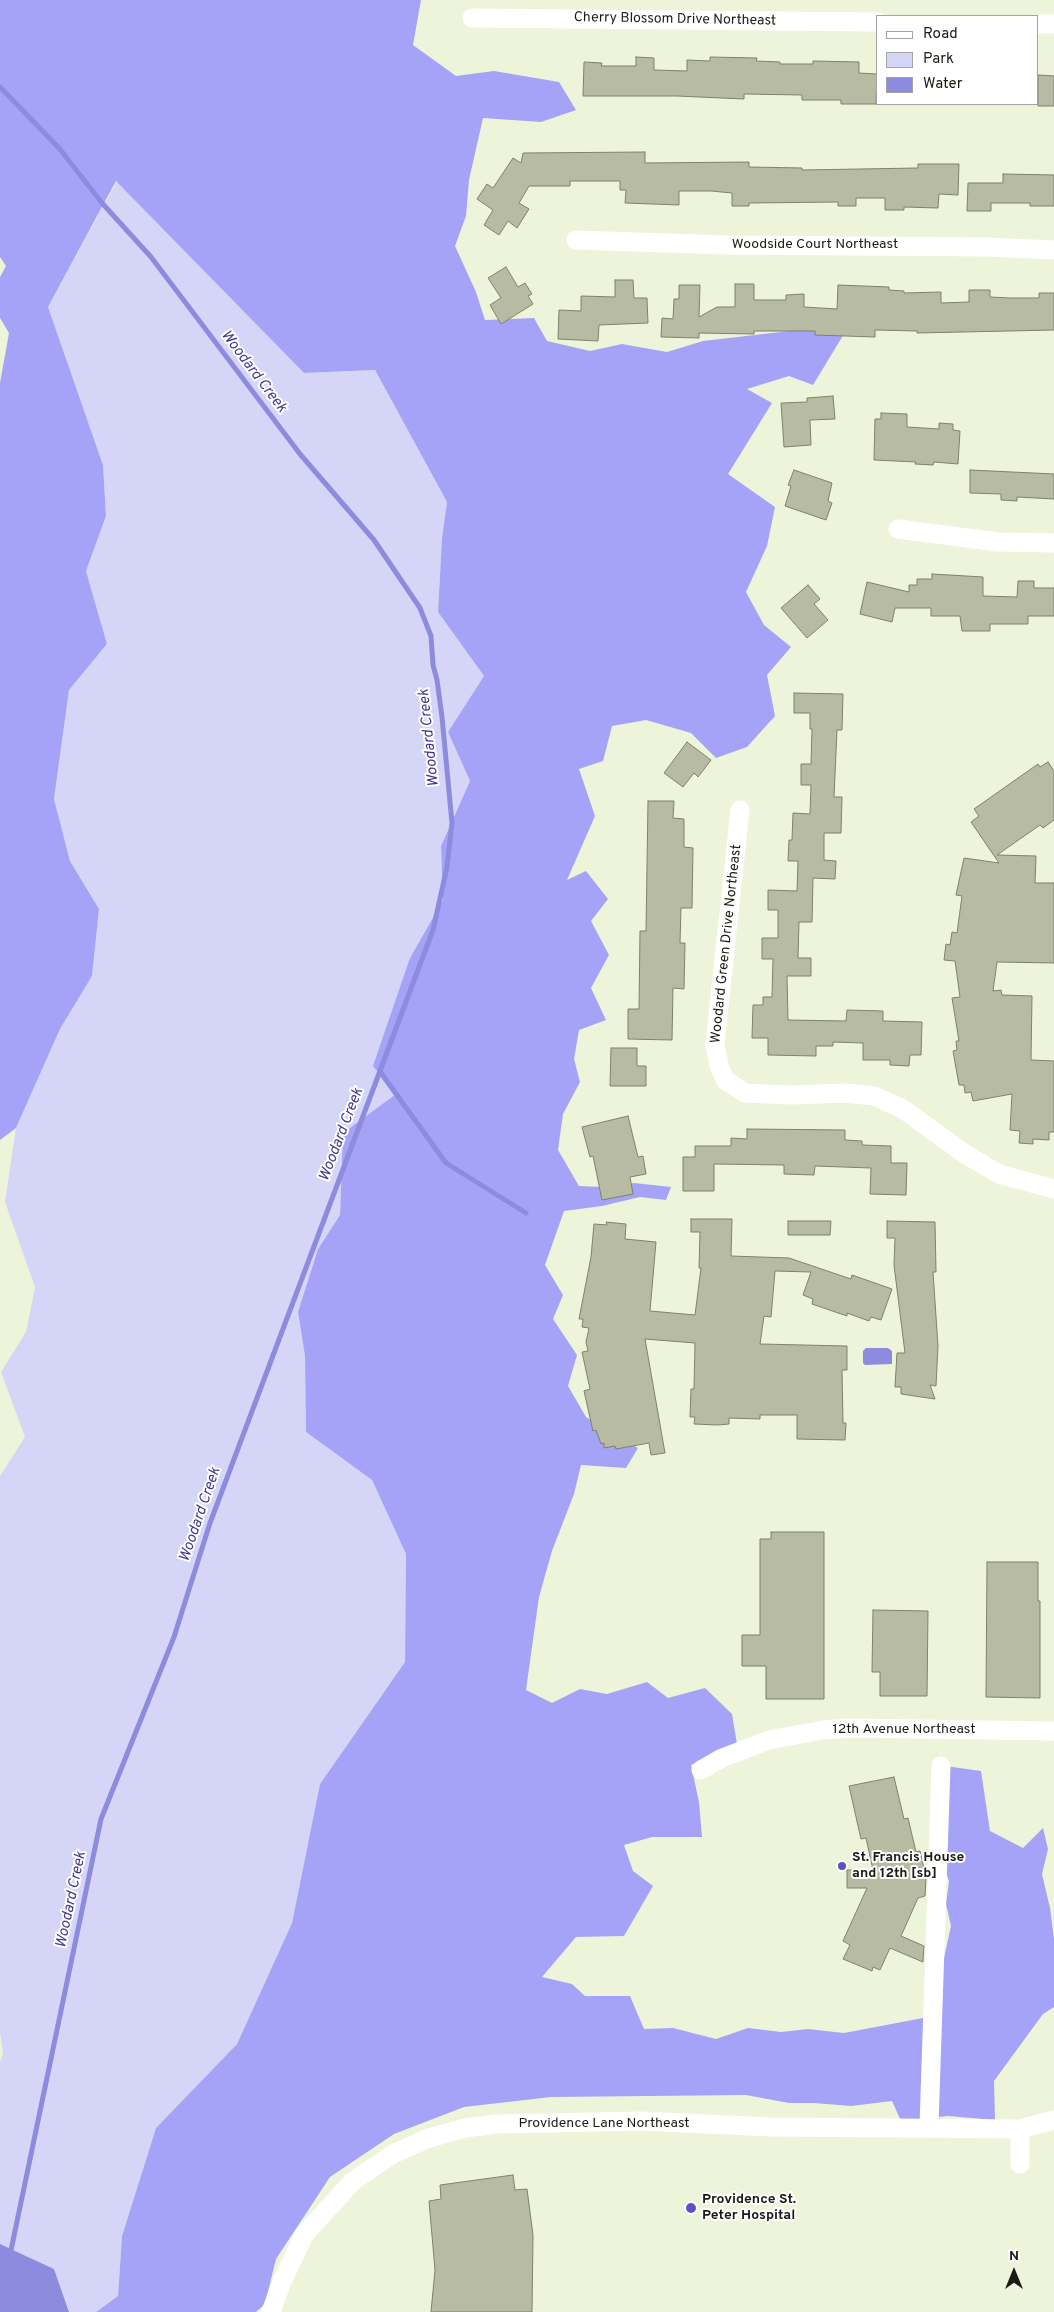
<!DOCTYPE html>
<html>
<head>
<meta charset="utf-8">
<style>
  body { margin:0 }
  #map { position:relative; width:1054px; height:2312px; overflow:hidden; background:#eef4d9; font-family:Overpass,sans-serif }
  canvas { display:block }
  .legend { position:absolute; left:876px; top:15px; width:162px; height:90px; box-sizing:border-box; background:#fff; border:1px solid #a3a4a0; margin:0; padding:6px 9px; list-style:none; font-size:15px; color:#1a1c12 }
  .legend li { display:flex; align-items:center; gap:10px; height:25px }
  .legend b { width:25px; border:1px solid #a3a4a0 }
  .north { position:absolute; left:989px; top:2247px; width:50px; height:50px; -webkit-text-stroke:4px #fff; paint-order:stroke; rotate:0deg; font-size:14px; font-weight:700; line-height:20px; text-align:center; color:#1a1c12 }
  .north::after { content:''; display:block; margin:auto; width:18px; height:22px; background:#1a1c12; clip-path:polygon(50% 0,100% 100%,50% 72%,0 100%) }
</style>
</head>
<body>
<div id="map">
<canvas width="1054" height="2312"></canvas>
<ul class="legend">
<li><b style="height:6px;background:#fff"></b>Road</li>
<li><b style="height:14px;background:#d4d5f7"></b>Park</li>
<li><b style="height:14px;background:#8d8bdd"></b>Water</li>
</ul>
<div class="north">N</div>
</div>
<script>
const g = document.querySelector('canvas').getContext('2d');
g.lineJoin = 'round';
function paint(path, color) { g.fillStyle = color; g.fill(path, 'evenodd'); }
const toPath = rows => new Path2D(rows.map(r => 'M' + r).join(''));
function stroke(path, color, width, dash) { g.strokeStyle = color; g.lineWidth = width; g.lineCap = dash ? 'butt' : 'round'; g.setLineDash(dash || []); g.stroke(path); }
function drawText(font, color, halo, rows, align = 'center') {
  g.font = font + ' Overpass,sans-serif'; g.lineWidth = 4; g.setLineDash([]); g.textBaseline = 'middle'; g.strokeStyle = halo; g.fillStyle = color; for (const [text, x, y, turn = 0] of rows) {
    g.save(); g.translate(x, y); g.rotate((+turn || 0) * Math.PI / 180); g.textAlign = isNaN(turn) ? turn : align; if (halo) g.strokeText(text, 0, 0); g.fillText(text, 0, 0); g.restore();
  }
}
paint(toPath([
  [117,181,304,373,375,370,447,502,442,538,438,612,484,676,448,732,470,781,441,846,443,900,410,958,396,1094,343,1133,340,1215,318,1249,298,1312,305,1356,306,1432,372,1480,406,1554,405,1662,320,1784,292,1923,237,2044,156,2128,122,2236,118,2296,96,2312,69,2312,54,2269,0,2244,0,2062,3,2054,0,2032,0,1476,25,1437,1,1372,26,1332,35,1287,5,1202,16,1128,60,1029,92,976,99,909,70,861,54,799,69,690,107,644,86,571,106,516,103,465,48,307]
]), '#d4d5f7');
paint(toPath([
  [0,0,421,0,413,45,456,76,494,71,559,82,576,110,541,122,483,118,469,180,466,216,455,246,476,292,485,320,534,318,547,341,590,351,622,344,667,352,703,341,850,324,813,385,789,376,747,389,772,403,728,474,775,507,767,546,746,592,764,625,791,647,767,675,775,716,747,747,716,758,691,733,646,720,612,726,603,761,579,769,595,816,567,880,586,871,608,899,591,921,609,955,591,988,606,1020,579,1030,574,1059,580,1082,563,1114,558,1150,579,1186,604,1187,634,1183,671,1187,666,1200,640,1197,602,1206,564,1211,545,1265,563,1295,553,1319,577,1355,568,1386,586,1417,638,1448,626,1468,581,1465,574,1494,552,1551,539,1597,526,1690,552,1703,580,1689,607,1694,647,1682,668,1698,705,1688,732,1714,737,1744,691,1765,699,1802,702,1837,652,1837,624,1845,633,1871,653,1886,624,1936,576,1937,542,1977,572,1984,585,1996,630,1996,644,2029,673,2028,716,2039,748,2028,781,2032,808,2029,844,2033,923,2018,926,2005,944,1958,951,1926,946,1904,949,1881,938,1850,945,1766,981,1771,990,1831,1023,1848,1043,1828,1048,1849,1042,1874,1050,1908,1054,1939,1054,2007,1043,2014,994,2081,995,2120,948,2116,901,2121,892,2101,851,2106,814,2103,789,2103,746,2095,551,2097,464,2107,394,2134,330,2177,276,2259,265,2304,256,2312,96,2312,118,2296,122,2236,156,2128,237,2044,292,1923,320,1784,405,1662,406,1554,372,1480,306,1432,305,1356,298,1312,318,1249,340,1215,343,1133,396,1094,373,1066,410,958,443,900,441,846,470,781,448,732,484,676,438,612,442,538,447,502,375,370,304,373,116,181,48,307,103,465,106,516,86,571,107,644,69,690,54,799,70,861,99,909,92,976,60,1029,16,1128,0,1140,0,383,9,333,0,318,0,277,6,266,0,257]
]), '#a4a3f7');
paint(toPath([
  [866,1348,888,1348,892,1351,892,1364,865,1365,863,1363,863,1351],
  [0,2244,54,2269,69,2312,0,2312]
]), '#8d8bdd');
stroke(toPath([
  [0,87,59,148,102,203,151,257,300,454,374,540,420,608,431,636,433,665,437,680,442,717,452,823,447,867,433,930,210,1523,174,1637,101,1819,10,2255],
  [381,1073,446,1163,526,1213]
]), '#8d8bdd', 5);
const building = toPath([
  [636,57,654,58,654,70,687,71,687,60,710,61,710,57,757,58,756,61,780,62,780,64,813,64,813,61,859,62,859,73,877,74,876,104,841,104,841,100,802,100,802,95,744,94,744,99,677,96,583,96,584,62,602,63,601,66,636,66,636,57],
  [1038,75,1054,76,1054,106,1038,106,1038,75],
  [645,152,645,163,749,162,749,167,802,168,802,170,918,168,918,164,959,164,958,195,939,194,938,208,904,207,904,210,885,210,885,198,856,198,856,206,838,206,838,202,749,203,749,206,732,206,732,193,711,191,679,191,679,205,625,203,626,190,620,190,620,181,570,181,570,186,529,186,519,203,529,209,517,228,508,221,499,235,484,225,493,210,477,199,487,184,493,188,513,158,521,163,523,153,645,152],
  [1003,174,1054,175,1054,206,1030,206,1030,203,991,203,991,211,967,211,968,183,1003,183,1003,174],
  [506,267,518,287,525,283,532,294,528,296,533,304,501,324,490,305,501,298,488,278,506,267],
  [615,280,633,280,634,298,647,298,648,323,599,325,598,341,558,339,559,310,581,311,581,296,615,297,615,280],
  [735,284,754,284,754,300,786,300,786,295,804,294,804,307,837,309,838,285,889,287,889,290,904,291,904,293,941,292,941,303,969,302,969,290,990,290,990,297,1010,298,1039,298,1039,293,1054,293,1054,330,917,333,917,331,875,330,875,337,815,335,815,331,754,331,754,334,699,333,699,338,661,337,662,318,673,319,674,299,679,299,679,285,700,285,699,317,717,307,735,307,735,284],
  [833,396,835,419,810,420,811,445,784,447,781,403,807,402,807,398,833,396],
  [881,413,907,414,907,427,939,429,939,423,953,424,953,430,960,431,958,464,934,462,933,465,915,464,916,462,874,460,875,419,881,419,881,413],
  [794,470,832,483,828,501,832,503,826,520,785,506,791,486,788,485,794,470],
  [970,470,1054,474,1054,499,1017,497,1017,501,1001,500,1001,494,970,493,970,470],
  [932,574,983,577,983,596,1017,597,1018,581,1034,581,1034,588,1054,588,1054,616,1028,616,1028,624,990,624,990,631,962,631,960,616,931,616,931,608,895,608,892,622,860,614,867,582,909,592,909,585,917,585,917,579,932,579,932,574],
  [808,585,820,599,814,604,828,620,807,638,781,608,808,585],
  [794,693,843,694,842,730,837,730,834,797,842,797,841,833,824,833,824,860,836,861,835,879,813,878,812,922,799,922,798,958,811,958,811,976,787,976,788,1020,846,1021,847,1010,883,1011,883,1021,922,1022,921,1055,910,1055,909,1066,890,1065,890,1060,863,1060,863,1043,833,1042,833,1046,816,1046,816,1056,768,1055,768,1038,752,1038,753,1005,763,1005,763,997,772,997,773,959,762,959,762,938,778,938,778,910,768,910,768,890,797,891,798,861,788,861,789,840,792,840,793,813,810,814,811,785,801,785,801,764,811,764,812,729,810,729,810,713,794,713,794,693],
  [687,742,711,760,698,777,694,773,683,787,664,773,687,742],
  [1048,762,1054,771,1054,820,1043,828,1040,825,997,855,1036,856,1035,883,1054,883,1054,963,997,962,993,991,1001,990,1002,995,1032,996,1031,1060,1054,1061,1054,1132,1049,1132,1049,1140,1033,1139,1033,1144,1019,1143,1020,1131,1010,1130,1012,1094,973,1101,971,1092,965,1093,964,1085,959,1085,953,1051,957,1050,956,1041,959,1041,952,998,960,997,955,961,944,960,946,944,950,945,952,932,957,933,962,896,956,895,964,858,999,863,971,822,979,816,974,809,1038,764,1040,767,1048,762],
  [648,801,674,801,673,818,684,819,684,847,693,848,692,908,681,908,680,943,685,943,684,989,673,988,672,1040,628,1039,628,1009,639,1009,640,931,646,931,648,801],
  [611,1048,637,1048,637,1066,646,1066,646,1086,610,1086,611,1048],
  [628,1116,638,1157,643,1156,646,1174,630,1177,633,1194,602,1200,593,1156,590,1157,582,1127,628,1116],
  [747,1129,845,1130,845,1140,862,1141,862,1145,891,1146,891,1163,907,1163,906,1195,870,1194,871,1168,815,1166,814,1175,784,1174,784,1165,714,1164,714,1191,683,1191,683,1157,695,1157,695,1146,731,1146,731,1138,747,1139,747,1129],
  [691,1219,732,1219,731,1256,789,1258,851,1279,852,1275,892,1289,881,1320,871,1317,869,1321,847,1313,847,1316,812,1304,813,1299,803,1295,811,1272,775,1271,771,1317,764,1316,760,1344,847,1346,847,1370,842,1370,843,1423,846,1423,845,1440,797,1439,797,1415,760,1415,760,1419,729,1418,729,1424,718,1425,694,1424,695,1417,690,1417,691,1389,694,1389,695,1343,645,1339,665,1453,651,1455,649,1443,616,1449,615,1446,604,1448,604,1443,601,1444,596,1430,593,1431,584,1391,590,1389,582,1352,588,1351,586,1342,589,1328,582,1327,583,1319,579,1319,591,1257,594,1224,607,1225,606,1222,626,1224,625,1239,656,1242,650,1311,695,1315,701,1268,699,1268,700,1232,691,1232,691,1219],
  [788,1221,831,1221,830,1235,788,1235,788,1221],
  [887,1221,935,1222,936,1272,933,1272,938,1346,936,1386,930,1385,935,1399,901,1394,901,1387,895,1387,897,1353,905,1353,894,1265,895,1238,887,1238,887,1221],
  [771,1532,824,1532,824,1699,766,1699,766,1666,742,1666,742,1635,760,1635,760,1539,771,1539,771,1532],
  [987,1562,1038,1562,1038,1601,1040,1601,1040,1698,986,1697,987,1562],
  [873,1610,928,1611,927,1696,880,1696,880,1672,872,1672,873,1610],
  [894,1777,904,1819,908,1818,916,1852,920,1851,926,1877,925,1896,918,1898,901,1936,924,1946,923,1960,923,1962,890,1948,880,1970,873,1967,872,1971,843,1959,850,1945,843,1941,867,1888,847,1888,847,1870,873,1870,866,1838,861,1839,849,1786,894,1777],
  [513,2175,515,2190,527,2189,533,2235,532,2312,431,2312,435,2270,429,2201,441,2199,440,2185,513,2175]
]);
paint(building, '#b6bba2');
stroke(building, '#7d826a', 1);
stroke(toPath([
  [472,18,878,22],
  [1038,24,1054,24],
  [576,240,728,245,988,247,1054,250],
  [898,529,998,542,1054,543],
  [740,810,715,1044,719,1066,725,1080,745,1093,793,1095,844,1093,874,1096,903,1109,965,1154,999,1174,1054,1189],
  [701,1770,722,1758,769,1740,823,1730,849,1728,1054,1731],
  [929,2126,941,1766],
  [1020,2164,1020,2129],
  [271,2312,281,2284,304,2235,353,2181,393,2154,426,2139,465,2128,496,2124,641,2121,771,2127,1020,2129,1054,2120]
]), '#fff', 19);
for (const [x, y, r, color] of [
  [842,1866,5,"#5f50c8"],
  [691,2208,6,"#5f50c8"]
]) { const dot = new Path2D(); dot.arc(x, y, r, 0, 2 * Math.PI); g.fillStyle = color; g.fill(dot); stroke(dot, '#fff', 2); }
drawText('14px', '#1a1c12', '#fff', [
  ["Cherry Blossom Drive Northeast",675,20,1],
  ["Woodside Court Northeast",815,245],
  ["Woodard Green Drive Northeast",727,944,-84],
  ["12th Avenue Northeast",904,1730],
  ["Providence Lane Northeast",604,2124]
]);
drawText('bold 14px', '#1a1c12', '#fff', [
  ["St. Francis House",852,1858],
  ["and 12th [sb]",852,1874],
  ["Providence St.",702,2200],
  ["Peter Hospital",702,2216]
], 'left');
drawText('italic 15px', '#433795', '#fff', [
  ["Woodard Creek",253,372,53],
  ["Woodard Creek",430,738,-96],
  ["Woodard Creek",342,1135,-69],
  ["Woodard Creek",201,1515,-71],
  ["Woodard Creek",72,1900,-78]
]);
</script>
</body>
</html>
